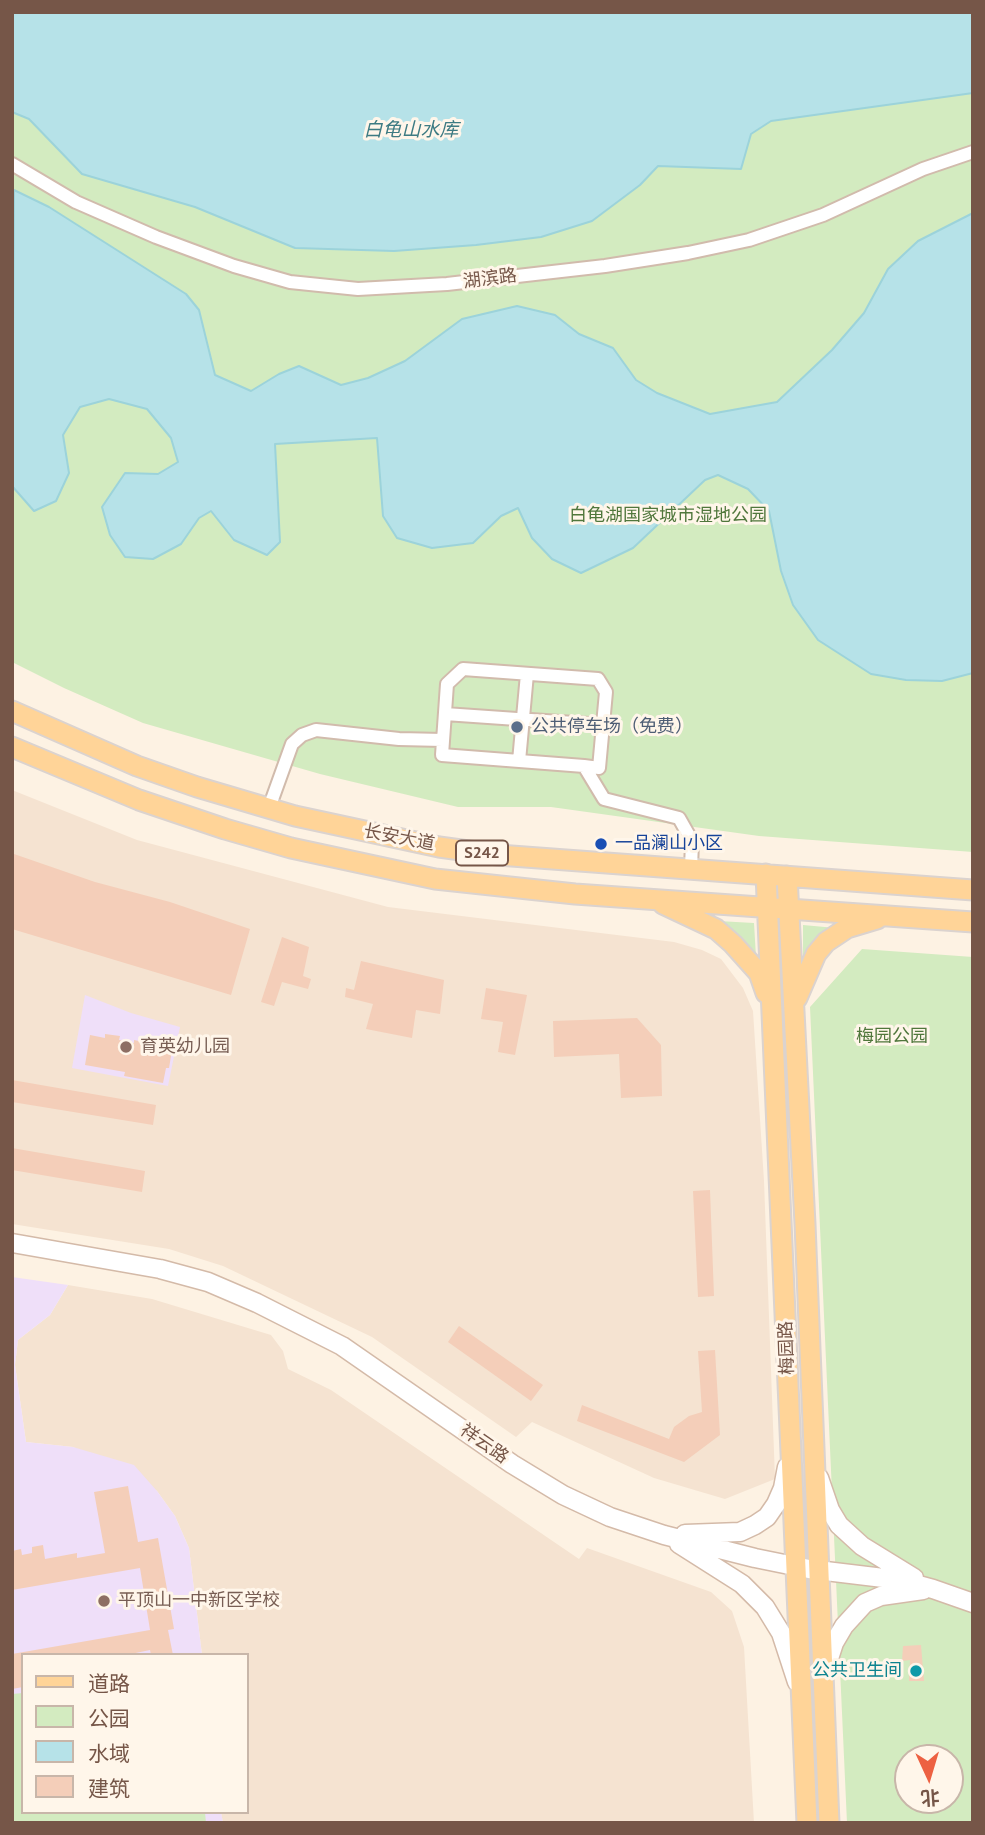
<!DOCTYPE html>
<html>
<head>
<meta charset="utf-8">
<style>
  body { margin:0 }
  #map { position:relative; width:985px; height:1835px; overflow:hidden; background:#fdf2e3; font-family:"PT Sans","Noto Sans SC",sans-serif }
  canvas { display:block }
  .frame { position:absolute; inset:0; border:14px solid #765648; pointer-events:none }
  .legend { position:absolute; left:21px; top:1653px; width:228px; height:161px; box-sizing:border-box; background:#fff6ea; border:2px solid #c8b6a9; margin:0; padding:9px 12px; list-style:none; font-size:21px; color:#765648 }
  .legend li { display:flex; align-items:center; gap:14px; height:35px }
  .legend b { width:35px; border:2px solid #c8b6a9 }
  .north { position:absolute; left:894px; top:1744px; width:70px; height:70px; box-sizing:border-box; background:#fff6ea; border:2px solid #c8b6a9; border-radius:50%; rotate:176deg; font-size:19px; font-weight:700; line-height:28px; text-align:center; color:#765648 }
  .north::after { content:''; display:block; margin:auto; width:24px; height:32px; background:#ed6142; clip-path:polygon(50% 0,100% 100%,50% 72%,0 100%) }
</style>
</head>
<body>
<div id="map">
<canvas width="985" height="1835"></canvas>
<div class="frame"></div>
<ul class="legend">
<li><b style="height:9px;background:#ffd498"></b>道路</li>
<li><b style="height:19px;background:#d3ebc0"></b>公园</li>
<li><b style="height:19px;background:#b6e2e8"></b>水域</li>
<li><b style="height:19px;background:#f4ceb9"></b>建筑</li>
</ul>
<div class="north">北</div>
</div>
<script>
const g = document.querySelector('canvas').getContext('2d');
g.lineJoin = 'round';
function paint(path, color) { g.fillStyle = color; g.fill(path, 'evenodd'); }
const toPath = rows => new Path2D(rows.map(r => 'M' + r).join(''));
function stroke(path, color, width, dash) { g.strokeStyle = color; g.lineWidth = width; g.lineCap = dash ? 'butt' : 'round'; g.setLineDash(dash || []); g.stroke(path); }
function drawText(font, color, halo, rows, align = 'center') {
  g.font = font + ' "PT Sans","Noto Sans SC",sans-serif'; g.lineWidth = 6; g.setLineDash([]); g.textBaseline = 'middle'; g.strokeStyle = halo; g.fillStyle = color; for (const [text, x, y, turn = 0] of rows) {
    g.save(); g.translate(x, y); g.rotate((+turn || 0) * Math.PI / 180); g.textAlign = isNaN(turn) ? turn : align; if (halo) g.strokeText(text, 0, 0); g.fillText(text, 0, 0); g.restore();
  }
}
paint(toPath([
  [12,790,137,840,388,907,674,942,702,950,721,959,743,988,753,1011,764,1181,775,1479,725,1499,654,1478,532,1422,516,1437,372,1337,223,1266,169,1249,12,1224],
  [68,1285,152,1299,271,1335,283,1351,288,1369,331,1390,579,1559,587,1548,711,1592,732,1611,744,1647,754,1823,223,1823,221,1812,247,1812,247,1655,202,1655,189,1548,175,1516,157,1491,73,1447,26,1442,15,1365,18,1340,50,1315]
]), '#f5e3d1');
paint(toPath([
  [85,995,131,1013,180,1027,168,1086,72,1068],
  [12,1277,68,1285,50,1315,18,1340,15,1365,26,1442,73,1447,134,1465,157,1491,175,1516,189,1548,202,1655,23,1655,23,1812,221,1812,223,1823,12,1823]
]), '#efdff9');
paint(toPath([
  [973,93,973,852,759,836,551,807,458,807,320,774,143,723,64,688,12,662,12,112,29,119,82,174,195,207,295,248,394,251,476,245,541,237,592,221,640,185,658,166,741,169,751,134,771,121],
  [718,921,754,923,756,957],
  [803,925,836,928,803,962],
  [862,949,973,957,973,1823,847,1823,810,1007],
  [908,1758,950,1758,950,1800,908,1800],
  [23,1693,23,1812,205,1812,206,1823,12,1823,12,1694]
]), '#d3ebc0');
const water = toPath([
  [12,12,973,12,973,93,771,121,751,134,741,169,658,166,640,185,592,221,541,237,476,245,394,251,295,248,195,207,82,174,29,119,12,112,12,12],
  [14,190,49,207,186,294,199,310,215,375,251,391,279,374,299,366,341,385,368,378,405,361,462,319,517,306,555,315,579,334,613,348,636,380,657,393,710,414,777,402,832,350,864,313,888,269,918,241,973,213,973,673,942,681,906,680,871,674,818,640,793,605,781,571,769,511,748,489,718,475,705,480,633,548,581,573,552,559,532,538,518,508,501,516,473,543,432,548,397,538,383,516,377,438,275,444,280,542,267,555,234,540,211,511,199,518,181,544,153,559,125,557,110,535,102,507,125,473,158,474,178,462,171,438,147,409,109,399,80,407,63,435,69,473,56,501,34,511,12,486,14,190]
]);
paint(water, '#b6e2e8');
stroke(water, '#9cd3da', 2);
paint(toPath([
  [14,854,95,882,170,902,250,929,231,995,12,929],
  [282,937,309,947,303,976,311,979,308,989,282,982,274,1006,261,1002],
  [361,961,444,980,440,1014,416,1010,412,1038,366,1029,373,1004,345,997,346,988,354,990],
  [486,988,527,995,515,1055,498,1052,503,1022,481,1019],
  [637,1018,661,1045,662,1096,621,1098,619,1054,554,1057,553,1021],
  [105,1034,120,1036,119,1040,134,1043,134,1040,144,1042,145,1036,164,1039,163,1043,173,1044,169,1068,166,1068,163,1083,124,1076,125,1072,85,1065,90,1035,105,1038],
  [12,1080,156,1105,153,1125,12,1102],
  [12,1148,145,1171,142,1192,12,1170],
  [710,1190,714,1296,698,1297,693,1191],
  [459,1326,543,1385,531,1401,448,1342],
  [715,1350,720,1435,684,1462,577,1421,582,1405,669,1439,674,1427,689,1416,702,1412,698,1351],
  [128,1486,138,1542,158,1538,174,1629,168,1630,173,1655,151,1655,150,1650,126,1655,23,1655,23,1687,12,1689,12,1654,150,1630,140,1568,12,1590,12,1568,14,1567,12,1551,21,1549,22,1555,32,1553,32,1547,43,1545,45,1559,77,1553,77,1558,105,1553,94,1492],
  [921,1645,924,1681,909,1681,910,1660,902,1661,903,1646]
]), '#f4ceb9');
const street = toPath([
  [12,164,76,202,156,237,234,266,290,282,358,289,447,284,605,266,688,253,749,240,823,215,923,169,973,152],
  [445,714,603,725],
  [519,761,527,674],
  [584,766,599,768,606,692,598,679,463,669,447,684,442,755,584,766,604,799,679,818,692,841,691,869],
  [269,808,292,744,302,735,316,730,399,739,443,740]
]);
const secondary = toPath([
  [12,1243,160,1269,208,1282,257,1303,342,1346,512,1464,563,1495,610,1517,664,1535,755,1558,809,1569,900,1580,933,1589,973,1603],
  [819,1478,830,1510,839,1525,862,1546,914,1578],
  [685,1534,740,1532,755,1525,767,1517,776,1504,783,1488,787,1467],
  [679,1544,742,1584,765,1607,781,1633,797,1682],
  [825,1671,834,1643,844,1626,865,1603,881,1596,923,1590]
]);
const primary = toPath([
  [12,711,137,766,197,787,295,816,439,847,498,855,973,890],
  [12,747,139,800,225,829,291,848,435,879,575,894,973,922],
  [766,874,807,1823],
  [787,876,805,1224,829,1823],
  [663,904,716,929,733,944,759,973,766,993],
  [797,998,816,954,826,942,847,928,877,919]
]);
stroke(street, '#d1bbac', 16);
stroke(secondary, '#d4baa8', 21);
stroke(primary, '#dbd3cf', 23);
stroke(street, '#fff', 12);
stroke(secondary, '#fff', 18);
stroke(primary, '#ffd498', 19);
for (const [x, y, r, color] of [
  [517,727,7,"#5c6f8a"],
  [601,844,7,"#1a4fb4"],
  [126,1047,7,"#8d6e63"],
  [104,1601,7,"#8d6e63"],
  [916,1671,7,"#0f9aa8"]
]) { const dot = new Path2D(); dot.arc(x, y, r, 0, 2 * Math.PI); g.fillStyle = color; g.fill(dot); stroke(dot, '#fff6ea', 2.5); }
for (const [x, y, w] of [
  [482,853,52]
]) { const box = new Path2D(); box.roundRect(x - w / 2, y - 12.5, w, 25, 5); g.fillStyle = '#fff6ea'; g.fill(box); stroke(box, '#765648', 2); }
drawText('bold 16px', '#765648', null, [
  ["S242",482,853]
]);
drawText('18px', '#765648', '#fff6ea', [
  ["湖滨路",490,279,-7],
  ["长安大道",399,838,11],
  ["梅园路",787,1348,-92],
  ["祥云路",484,1444,35]
]);
drawText('18px', '#50773c', '#fff6ea', [
  ["白龟湖国家城市湿地公园",668,516],
  ["梅园公园",892,1037]
]);
drawText('18px', '#4e5e75', '#fff6ea', [
  ["公共停车场（免费）",531,727]
], 'left');
drawText('18px', '#164399', '#fff6ea', [
  ["一品澜山小区",615,844]
], 'left');
drawText('18px', '#785e54', '#fff6ea', [
  ["育英幼儿园",140,1047],
  ["平顶山一中新区学校",118,1601]
], 'left');
drawText('18px', '#0d838f', '#fff6ea', [
  ["公共卫生间",902,1671]
], 'right');
drawText('italic 19px', '#3d7b83', '#fff6ea', [
  ["白龟山水库",411,131]
]);
</script>
</body>
</html>
